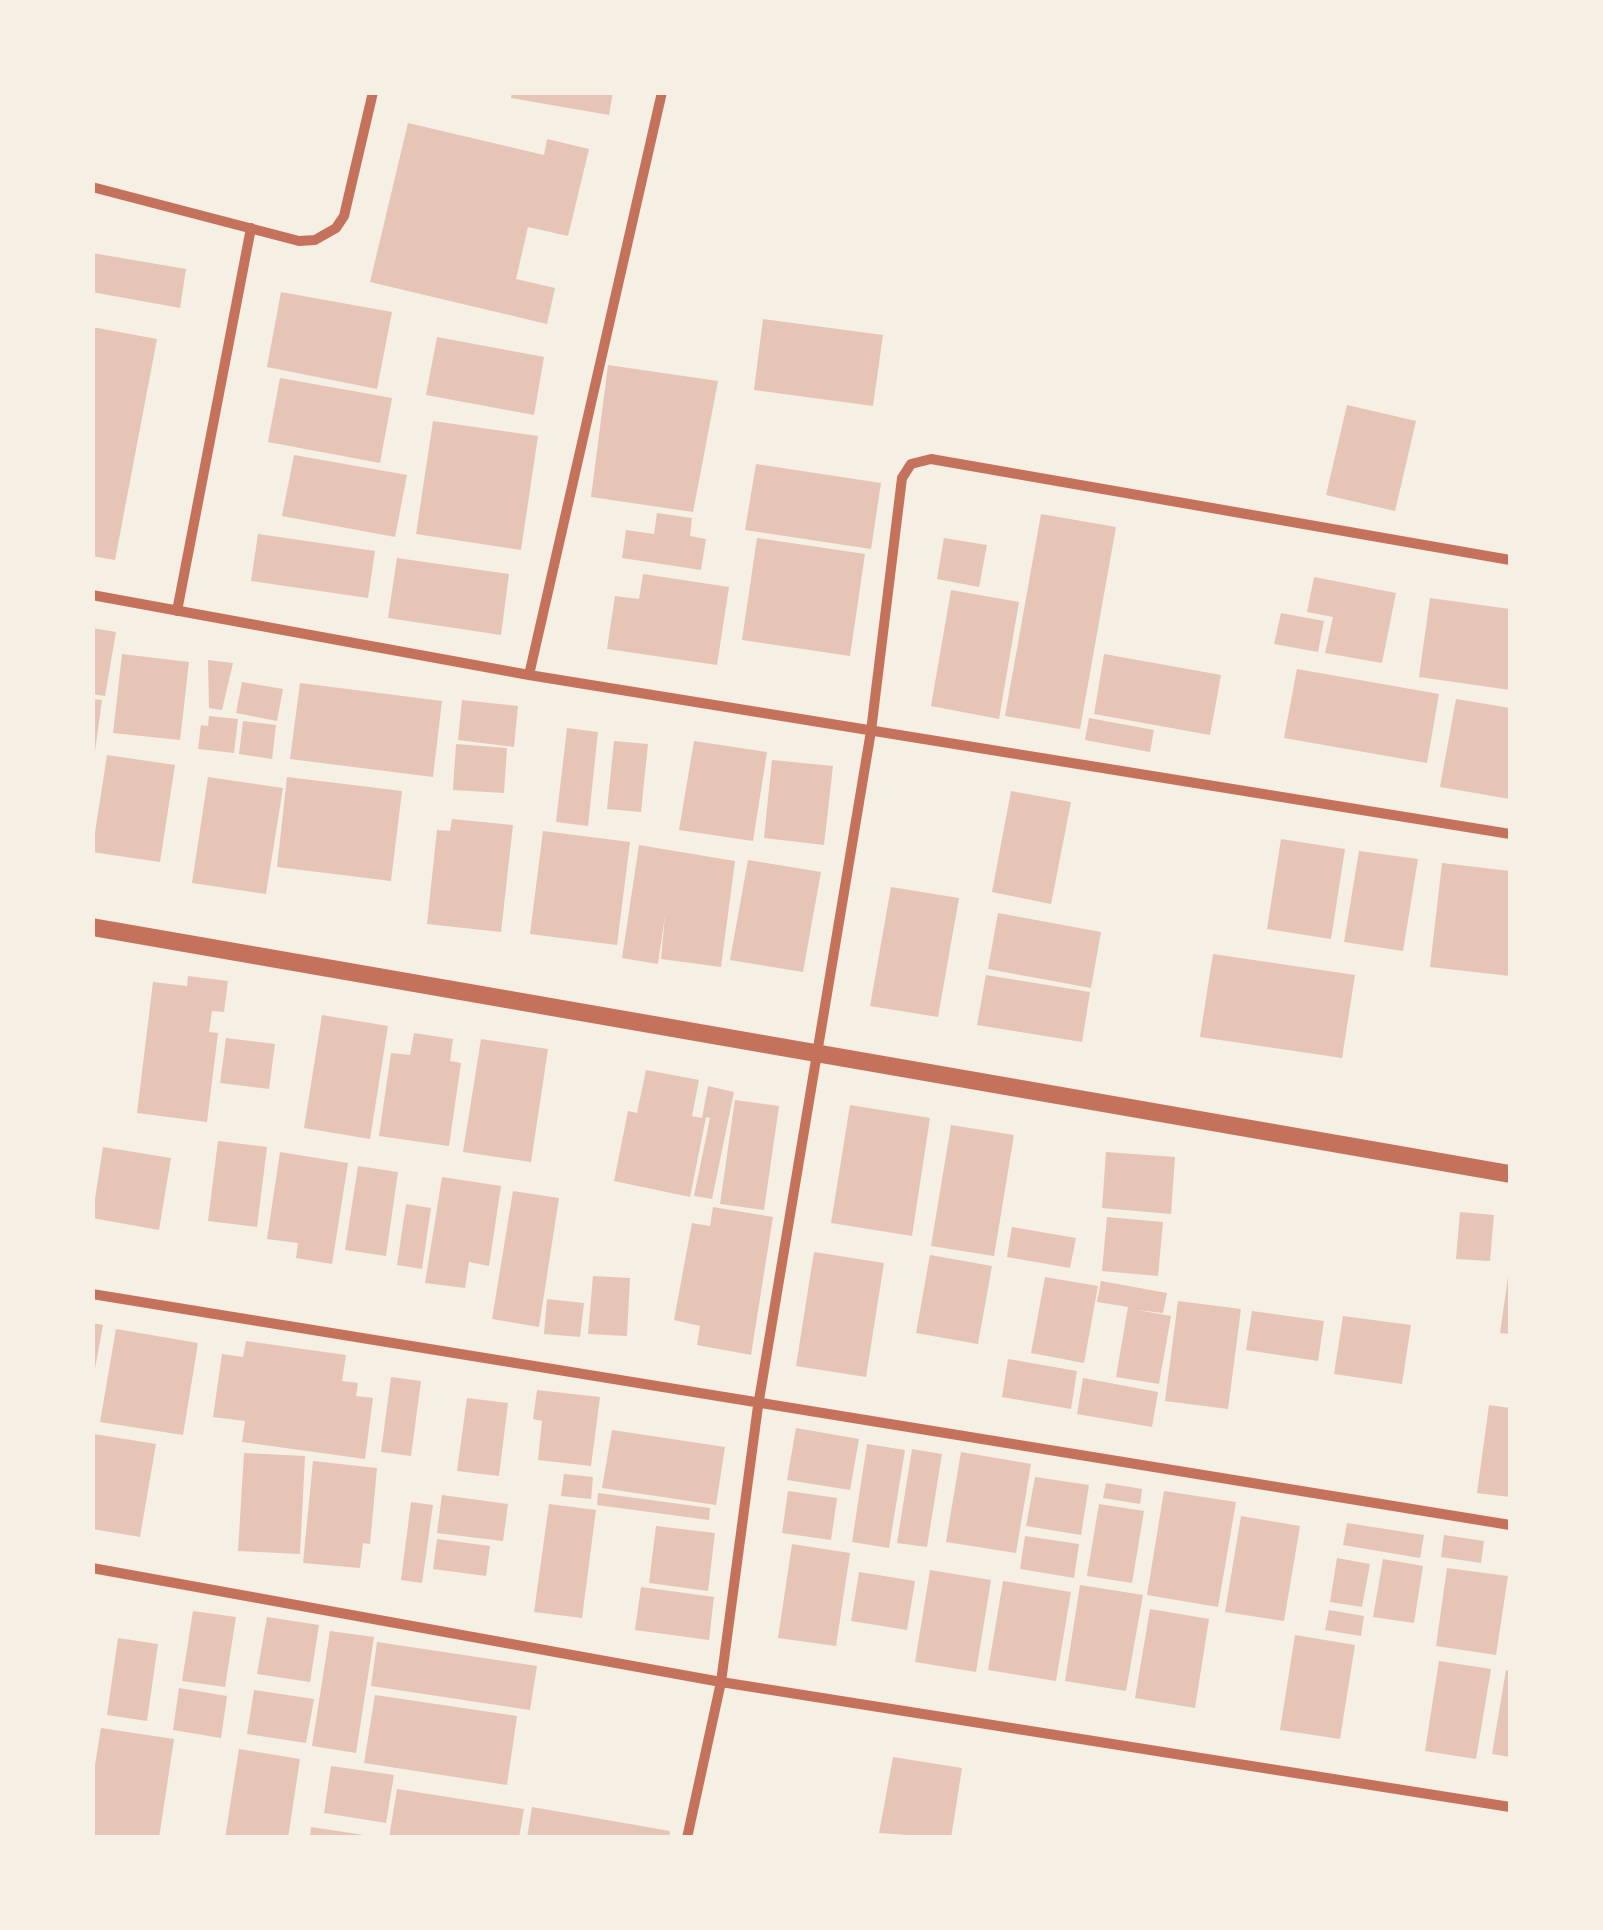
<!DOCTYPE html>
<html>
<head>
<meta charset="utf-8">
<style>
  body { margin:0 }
  #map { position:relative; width:1603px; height:1930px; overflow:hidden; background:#f6efe4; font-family:Inter,sans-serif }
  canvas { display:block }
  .frame { position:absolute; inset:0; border:95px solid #f6efe4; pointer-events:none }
</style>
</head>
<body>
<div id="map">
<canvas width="1603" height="1930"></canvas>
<div class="frame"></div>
</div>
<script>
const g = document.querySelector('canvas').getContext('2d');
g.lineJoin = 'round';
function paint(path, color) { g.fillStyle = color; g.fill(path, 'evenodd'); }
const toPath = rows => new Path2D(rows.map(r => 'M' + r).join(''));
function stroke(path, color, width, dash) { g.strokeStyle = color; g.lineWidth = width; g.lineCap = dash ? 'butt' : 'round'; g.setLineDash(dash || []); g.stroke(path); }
paint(toPath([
  [512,92,613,92,609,115,511,98],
  [408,123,544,155,547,139,589,149,568,236,528,227,516,279,555,288,547,324,370,282],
  [92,253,186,269,180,308,92,292],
  [281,292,392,312,377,389,267,367],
  [763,319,883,335,873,406,754,390],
  [92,327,157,339,115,560,92,556],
  [437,337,544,357,534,415,426,395],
  [608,365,718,381,693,512,591,497],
  [280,378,392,398,380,463,268,442],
  [1347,405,1416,421,1395,511,1326,495],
  [433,421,538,436,521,550,416,534],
  [294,455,407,475,395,537,282,516],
  [756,464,881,483,871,549,745,530],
  [657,513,692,518,690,536,706,539,701,570,622,558,626,530,654,534],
  [1041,514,1116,527,1080,729,1005,716],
  [258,534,375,551,368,598,251,581],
  [757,538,865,554,850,656,742,640],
  [944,538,987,545,979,587,937,579],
  [397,558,509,574,501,635,388,618],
  [643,574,729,587,717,665,607,649,615,596,639,599],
  [1314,577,1396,593,1382,663,1325,653,1333,617,1307,612],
  [951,590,1019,602,999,719,931,706],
  [1430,598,1510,609,1510,690,1419,677],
  [1281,613,1324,621,1318,652,1274,644],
  [92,628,116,632,105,696,92,694],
  [122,654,189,662,180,740,113,733],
  [1104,654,1221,675,1210,735,1094,714],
  [208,660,233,663,222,710,209,708],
  [1297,669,1439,694,1427,763,1284,738],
  [242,682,283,689,277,721,236,713],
  [300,683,442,701,433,777,290,759],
  [92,699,102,700,95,751,92,751],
  [1456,699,1510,708,1510,799,1440,787],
  [462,700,518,706,514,747,458,740],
  [209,716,238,719,234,753,198,749,201,725,208,726],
  [1089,718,1154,730,1150,752,1085,740],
  [243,721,276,725,272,759,239,754],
  [567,728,598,732,588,826,556,822],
  [614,741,648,744,641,812,607,809],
  [694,741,767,752,753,841,679,830],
  [456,744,507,748,504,793,453,790],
  [107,755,175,765,160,862,92,852],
  [772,760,833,766,824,845,764,838],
  [208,777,283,788,266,894,192,883],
  [287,777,402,791,391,881,277,867],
  [1011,791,1071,802,1051,904,992,892],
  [452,819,513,825,501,932,427,924,437,830,450,831],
  [543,831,630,842,617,945,530,934],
  [1281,839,1345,849,1331,939,1267,929],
  [639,845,735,861,721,967,661,959,665,915,658,964,622,958],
  [1359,851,1418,859,1403,951,1344,942],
  [748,860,821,872,803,972,730,960],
  [1442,863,1510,871,1510,976,1430,967],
  [891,887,959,898,938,1017,870,1006],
  [998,913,1101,932,1091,988,988,969],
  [1213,954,1355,975,1342,1058,1200,1037],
  [986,975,1090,992,1082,1042,977,1025],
  [188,976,228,981,224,1012,212,1011,209,1032,218,1033,207,1122,137,1113,153,982,187,986],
  [322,1015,388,1026,370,1139,304,1128],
  [414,1033,453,1039,450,1061,461,1063,449,1146,379,1136,391,1053,410,1055],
  [226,1038,275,1044,269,1089,220,1083],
  [481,1039,548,1049,531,1162,463,1152],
  [646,1070,699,1080,692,1116,702,1118,708,1086,734,1092,712,1199,694,1196,710,1118,706,1117,690,1197,614,1181,628,1111,637,1113],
  [735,1100,779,1106,764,1210,720,1204],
  [850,1105,930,1118,912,1236,831,1223],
  [951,1125,1014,1135,994,1256,931,1246],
  [218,1141,267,1147,257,1227,208,1221],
  [103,1147,171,1158,159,1230,92,1218],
  [280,1152,348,1163,332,1264,296,1258,298,1243,267,1239],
  [1106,1152,1175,1157,1171,1214,1102,1208],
  [358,1166,398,1172,386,1256,345,1250],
  [442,1177,501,1186,489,1266,469,1262,465,1288,425,1283],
  [513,1191,559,1198,539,1327,492,1319],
  [406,1204,431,1208,422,1269,397,1265],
  [713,1207,773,1217,751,1355,697,1345,700,1326,674,1320,692,1223,710,1226],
  [1460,1212,1494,1215,1490,1261,1456,1259],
  [1107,1217,1163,1222,1158,1276,1102,1271],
  [1012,1227,1076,1238,1070,1268,1007,1257],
  [814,1252,884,1263,866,1377,796,1366],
  [930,1255,992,1266,978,1344,916,1333],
  [593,1276,630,1278,627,1336,588,1334],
  [1045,1277,1098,1286,1084,1363,1031,1353],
  [1508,1277,1510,1277,1510,1334,1500,1333],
  [1101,1281,1167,1293,1163,1313,1137,1310,1171,1316,1159,1384,1116,1377,1128,1307,1097,1302],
  [547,1299,584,1303,580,1337,544,1334],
  [1178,1301,1241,1309,1228,1409,1165,1401],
  [1252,1311,1324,1321,1318,1361,1246,1350],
  [1343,1316,1411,1325,1402,1384,1334,1374],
  [92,1323,103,1325,94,1374,92,1374],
  [116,1329,198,1343,183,1435,100,1422],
  [246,1341,346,1355,342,1381,358,1383,356,1396,373,1398,365,1459,242,1442,245,1421,213,1417,222,1354,243,1357],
  [1008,1359,1077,1371,1071,1409,1002,1397],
  [391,1377,421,1381,411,1456,381,1452],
  [1083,1378,1158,1392,1152,1427,1077,1414],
  [537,1390,600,1397,591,1466,538,1460,542,1421,533,1419],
  [467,1398,508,1403,499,1476,457,1471],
  [1489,1405,1510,1408,1510,1497,1477,1493],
  [796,1428,859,1439,850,1490,787,1480],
  [612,1430,725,1447,716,1505,602,1488],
  [94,1434,156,1444,140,1537,92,1529],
  [867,1444,905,1450,889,1548,852,1542],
  [912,1449,942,1454,927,1547,897,1543],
  [961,1452,1031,1464,1016,1553,946,1542],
  [244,1453,305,1456,300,1554,238,1551],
  [313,1461,377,1468,370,1544,363,1543,360,1568,303,1563],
  [564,1474,593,1477,591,1499,561,1496],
  [1035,1477,1089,1485,1081,1535,1026,1526],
  [1106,1483,1142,1489,1140,1504,1103,1498],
  [788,1491,837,1498,831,1540,782,1533],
  [1164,1491,1236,1502,1218,1607,1147,1595],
  [598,1493,710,1508,709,1520,597,1505],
  [442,1495,508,1504,503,1541,437,1533],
  [411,1502,433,1505,422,1583,401,1580],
  [549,1504,596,1510,582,1618,534,1612],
  [1099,1504,1144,1511,1132,1583,1087,1576],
  [1241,1516,1300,1526,1284,1621,1225,1612],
  [1347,1523,1424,1535,1420,1558,1343,1545],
  [656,1526,715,1533,708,1591,649,1583],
  [1444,1535,1484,1541,1481,1563,1441,1557],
  [1025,1536,1079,1544,1074,1578,1020,1569],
  [437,1539,490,1546,486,1576,433,1569],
  [792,1544,850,1553,836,1646,778,1638],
  [1337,1558,1370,1564,1362,1607,1330,1602],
  [1383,1559,1423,1566,1414,1623,1373,1617],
  [1447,1568,1508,1576,1496,1655,1436,1646],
  [930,1570,991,1580,976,1672,915,1662],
  [859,1572,915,1581,907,1630,851,1621],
  [1003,1581,1071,1592,1056,1681,988,1670],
  [1080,1585,1143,1595,1126,1691,1065,1681],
  [641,1587,714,1597,709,1640,635,1630],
  [1150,1609,1209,1619,1195,1708,1135,1698],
  [1329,1610,1364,1616,1361,1636,1325,1630],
  [193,1611,236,1617,225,1687,182,1681],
  [267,1617,319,1625,310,1682,257,1674],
  [330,1631,374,1637,356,1753,312,1746],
  [1295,1635,1355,1645,1340,1739,1280,1730],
  [118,1638,158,1644,147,1721,107,1715],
  [377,1642,537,1666,530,1710,371,1686],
  [1439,1661,1491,1669,1476,1759,1425,1751],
  [1506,1670,1510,1671,1510,1757,1492,1754],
  [179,1688,227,1696,221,1738,173,1730],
  [254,1690,314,1699,306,1743,247,1734],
  [375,1695,517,1716,507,1785,364,1763],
  [101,1728,174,1739,159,1838,92,1838,92,1783],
  [239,1749,300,1759,288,1838,225,1838],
  [893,1757,962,1768,951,1838,879,1833],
  [331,1766,394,1775,386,1823,324,1813],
  [397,1789,524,1809,519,1838,389,1838],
  [532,1807,670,1831,669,1838,527,1838],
  [311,1827,364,1835,364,1838,310,1838]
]), '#e6c5b7');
stroke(toPath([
  [92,187,299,241,315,240,336,228,344,216,373,92],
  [92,595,529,675,1510,834],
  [177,611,251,228],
  [529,675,662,92],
  [92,1294,1510,1525],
  [92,1568,721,1682,1510,1807],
  [687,1838,721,1682,758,1406,871,731,902,478,911,464,931,459,1510,560]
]), '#c5725c', 10);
stroke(toPath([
  [92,927,1510,1174]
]), '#c5725c', 18);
</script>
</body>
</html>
